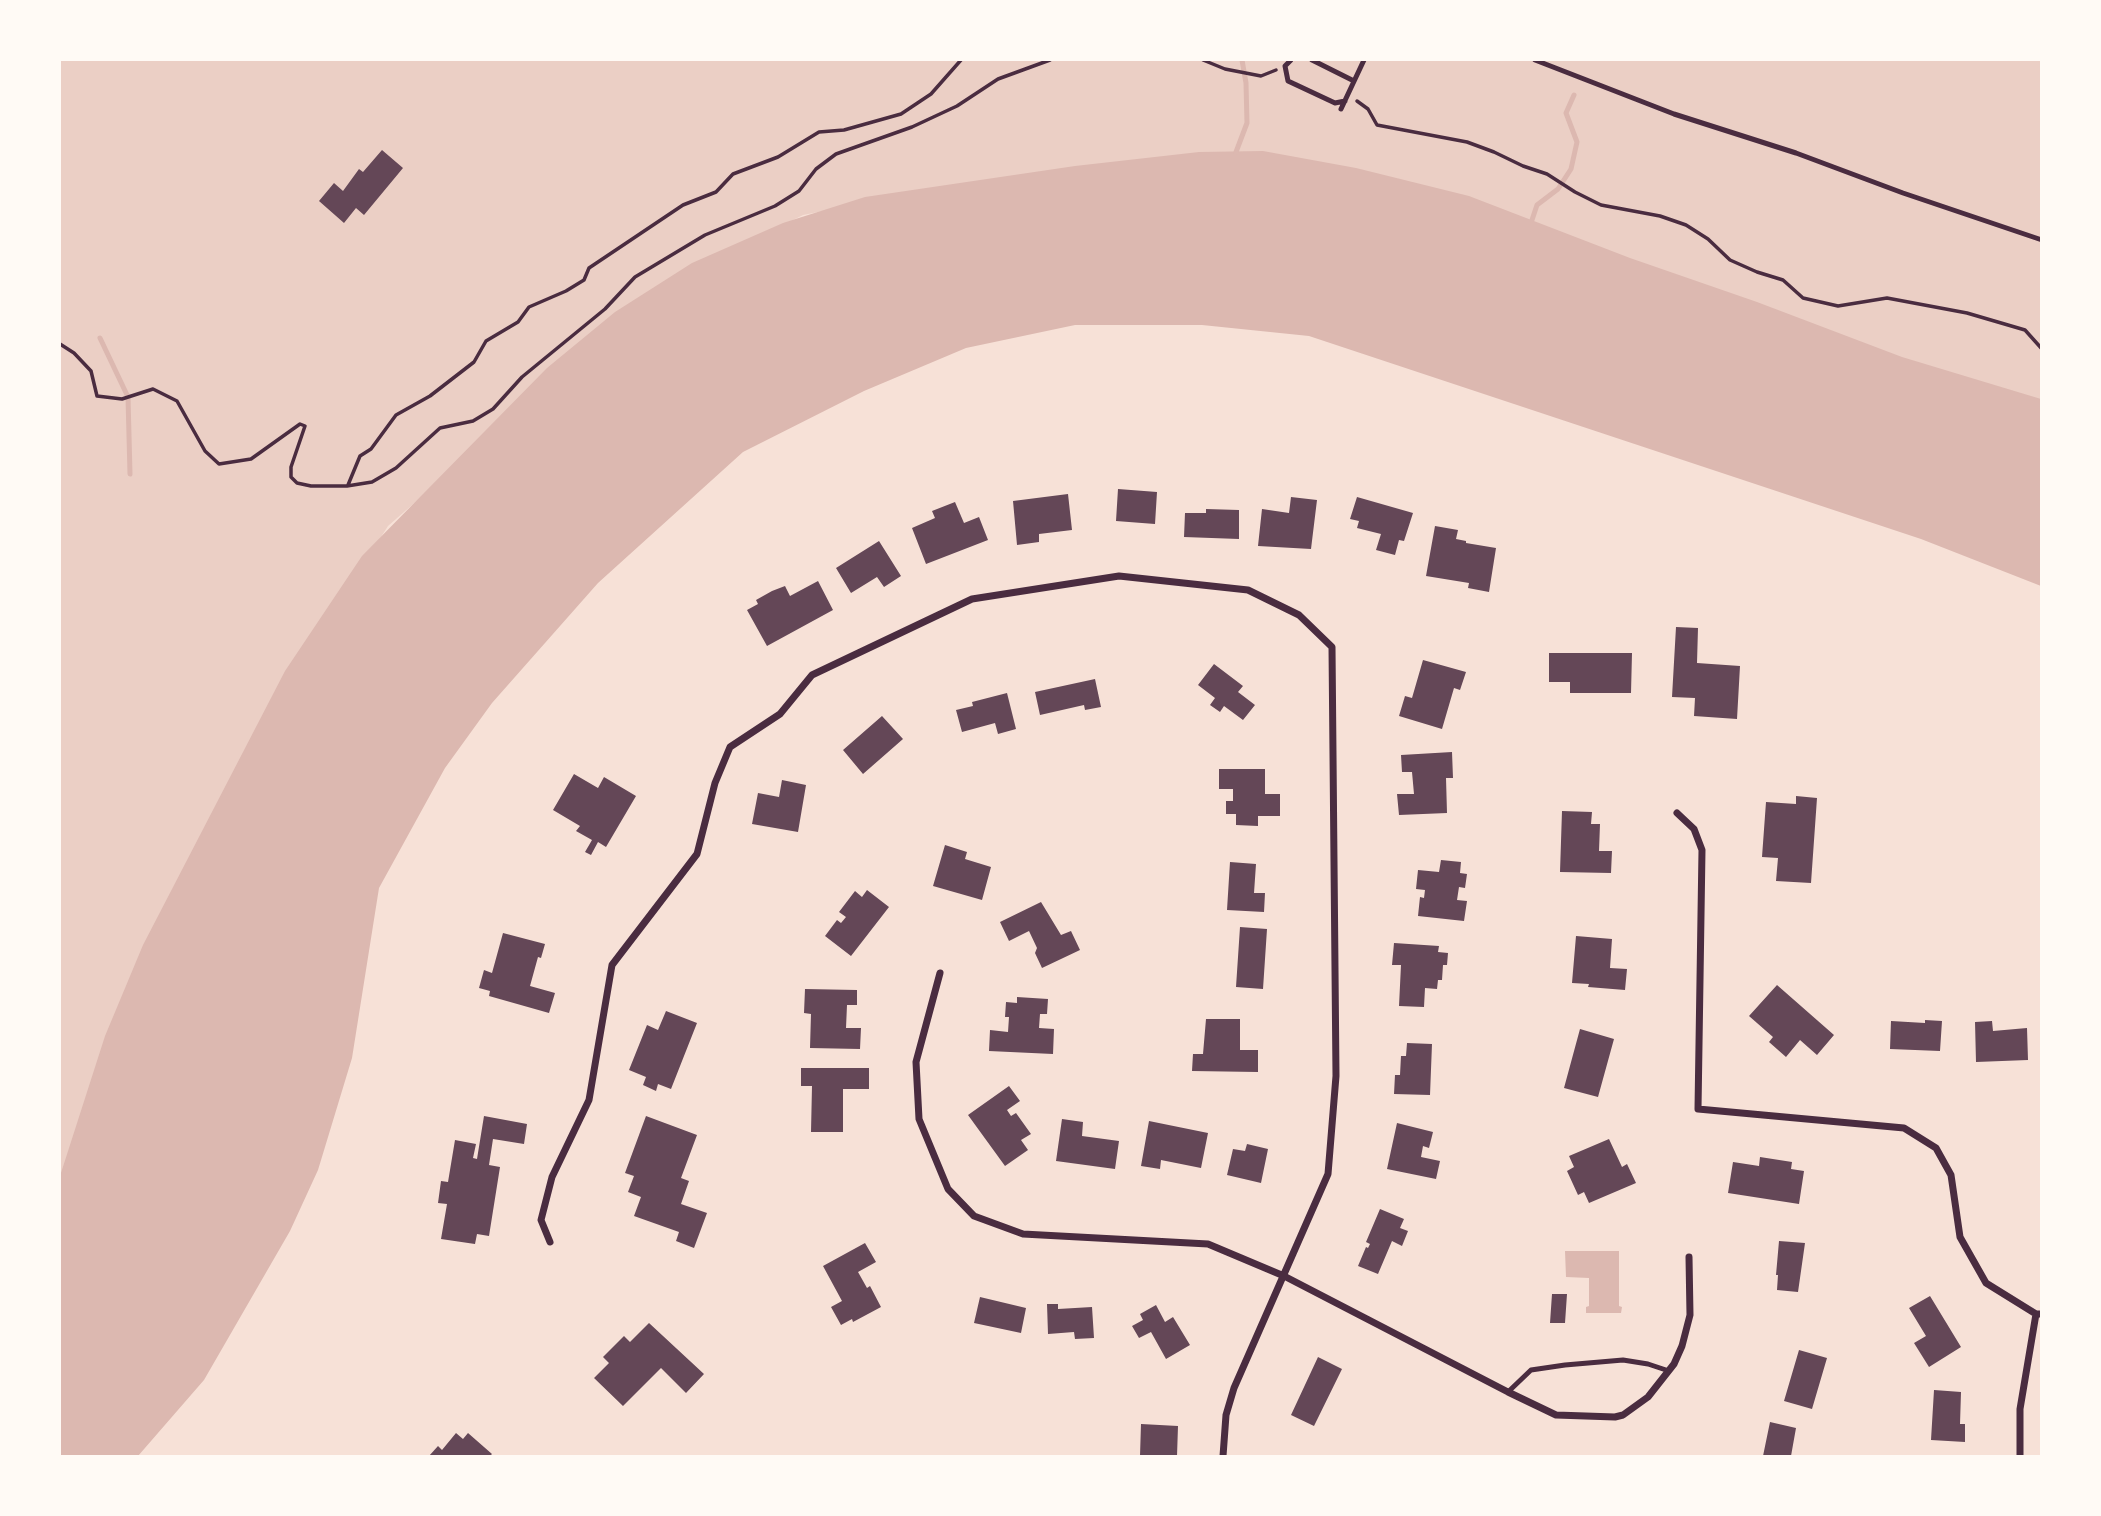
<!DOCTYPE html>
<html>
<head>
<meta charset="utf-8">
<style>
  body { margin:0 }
  #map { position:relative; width:2101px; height:1516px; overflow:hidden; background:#f7e1d7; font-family:"Exo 2",sans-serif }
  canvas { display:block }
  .frame { position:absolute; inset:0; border:61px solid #fffaf5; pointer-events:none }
</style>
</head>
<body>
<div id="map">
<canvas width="2101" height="1516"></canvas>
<div class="frame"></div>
</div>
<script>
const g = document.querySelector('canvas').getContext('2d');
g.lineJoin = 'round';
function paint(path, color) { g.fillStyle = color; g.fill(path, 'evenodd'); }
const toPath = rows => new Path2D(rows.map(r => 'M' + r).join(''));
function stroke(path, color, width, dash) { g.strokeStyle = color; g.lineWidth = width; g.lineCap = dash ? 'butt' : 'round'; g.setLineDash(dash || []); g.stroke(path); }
paint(toPath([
  [60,60,2041,60,2041,415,904,195,803,215,660,288,388,526,252,740,60,1220]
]), '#ebcfc5');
paint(toPath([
  [1263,151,1356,168,1469,196,1630,258,1757,302,1902,357,2041,399,2041,586,1921,539,1309,336,1202,325,1075,325,966,348,864,391,743,452,598,583,492,703,445,768,379,888,352,1058,318,1170,290,1231,204,1380,138,1456,60,1456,60,1176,105,1036,143,945,285,671,362,556,547,368,615,312,692,263,783,223,865,197,1075,166,1199,152],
  [1565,1251,1619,1251,1619,1306,1622,1307,1621,1313,1586,1313,1586,1307,1589,1306,1589,1278,1566,1277]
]), '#dcb8b0');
stroke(toPath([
  [1236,152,1247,123,1246,83,1242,60],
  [1532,220,1537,205,1558,189,1571,169,1577,142,1566,113,1574,95],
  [100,338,128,397,130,474]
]), '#dcb8b0', 5);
paint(toPath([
  [382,150,403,168,364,215,356,208,344,223,319,201,334,183,343,191,359,169,363,172],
  [1118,489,1157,492,1155,524,1116,521],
  [1068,494,1072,530,1039,534,1039,542,1017,545,1013,501],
  [1291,497,1317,500,1311,549,1258,546,1262,509,1289,513],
  [1357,497,1413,513,1404,541,1399,540,1395,555,1376,550,1381,534,1357,528,1359,521,1350,519],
  [955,502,964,523,979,517,988,540,926,564,912,528,935,518,932,511],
  [1206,509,1239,510,1239,539,1184,537,1185,513,1206,513],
  [1435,526,1458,530,1456,539,1466,541,1466,543,1496,548,1489,592,1468,588,1469,583,1426,576],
  [879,541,901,576,884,587,877,577,851,593,836,568],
  [818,581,833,610,767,646,747,610,758,604,756,600,772,591,785,586,790,596],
  [1676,627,1698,628,1697,663,1740,666,1737,719,1694,716,1695,698,1672,697],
  [1549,653,1632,653,1631,693,1570,693,1570,682,1549,682],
  [1423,660,1466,672,1460,690,1454,688,1442,729,1399,716,1405,696,1412,698],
  [1214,664,1243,686,1238,692,1255,705,1243,720,1224,706,1220,712,1210,705,1215,698,1198,685],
  [1095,679,1101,707,1085,710,1084,705,1040,715,1035,692],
  [1007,693,1016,729,998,734,995,723,962,732,956,710,973,706,972,702],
  [882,716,903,739,863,774,843,750],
  [1452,752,1453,778,1446,778,1447,813,1399,815,1397,794,1414,794,1412,772,1402,772,1401,755],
  [1219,769,1265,769,1265,794,1280,794,1280,816,1258,816,1258,826,1236,825,1236,814,1226,814,1226,801,1233,801,1233,789,1219,789],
  [574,774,598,788,604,777,636,796,606,847,598,842,591,855,585,852,592,840,576,831,580,826,553,810],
  [782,780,806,785,798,832,752,824,758,793,779,797],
  [1796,796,1817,798,1811,883,1776,881,1778,858,1762,857,1766,802,1796,804],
  [1562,811,1592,812,1591,824,1600,824,1599,851,1612,851,1611,873,1560,872],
  [945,845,967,852,965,859,991,867,982,900,933,886],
  [1441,860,1461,862,1460,873,1467,874,1465,888,1459,887,1457,900,1467,901,1464,921,1418,916,1420,897,1424,898,1425,890,1416,889,1418,870,1439,872],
  [1230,862,1256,864,1254,893,1265,893,1264,912,1227,910],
  [867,890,889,907,851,956,825,936,837,920,841,923,846,917,839,912,855,891,862,897],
  [1041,902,1061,935,1071,931,1080,950,1042,968,1035,953,1037,948,1029,931,1009,941,1000,922],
  [1240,927,1267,929,1263,989,1236,987],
  [503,933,545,944,541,958,538,957,530,986,555,993,549,1013,489,996,490,991,479,988,484,970,492,973],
  [1576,936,1612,939,1610,968,1627,969,1625,990,1588,987,1589,984,1572,983],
  [1394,943,1439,946,1438,952,1448,953,1447,965,1443,965,1442,980,1438,980,1437,989,1425,988,1424,1007,1399,1006,1401,965,1392,965],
  [1777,985,1834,1035,1817,1055,1800,1040,1786,1057,1769,1042,1773,1037,1749,1016],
  [805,989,857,990,857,1005,847,1005,846,1028,861,1028,860,1049,810,1048,811,1014,804,1013],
  [1017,997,1048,999,1047,1014,1040,1014,1039,1028,1054,1029,1053,1054,989,1051,990,1030,1008,1032,1009,1017,1005,1017,1006,1002,1017,1003],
  [666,1011,697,1023,671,1089,658,1084,656,1091,643,1085,646,1077,629,1070,647,1025,658,1030],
  [1206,1019,1240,1019,1240,1050,1258,1050,1258,1072,1192,1071,1193,1054,1203,1054],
  [1925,1020,1942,1021,1940,1051,1890,1049,1891,1021,1925,1023],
  [1992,1021,1993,1031,2027,1028,2028,1060,1976,1062,1975,1022],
  [1580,1029,1614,1039,1598,1097,1564,1088],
  [1407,1043,1432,1044,1430,1095,1394,1094,1395,1075,1400,1075,1401,1056,1406,1056],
  [801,1068,869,1068,869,1089,843,1089,843,1132,811,1132,812,1086,801,1086],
  [1009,1086,1020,1101,1007,1110,1011,1116,1016,1113,1031,1134,1021,1140,1028,1150,1005,1166,968,1115],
  [484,1116,527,1124,524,1144,493,1139,489,1165,500,1167,489,1236,477,1234,475,1244,441,1239,447,1204,438,1203,441,1181,448,1182,455,1140,476,1144,473,1158,477,1159],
  [646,1116,697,1135,681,1178,689,1181,681,1204,707,1213,694,1248,676,1241,679,1232,634,1216,641,1197,628,1192,634,1176,625,1173],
  [1062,1119,1083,1122,1082,1136,1119,1141,1115,1169,1056,1161],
  [1149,1121,1208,1133,1201,1168,1161,1160,1160,1169,1141,1166],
  [1397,1123,1433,1132,1429,1148,1423,1146,1421,1157,1440,1161,1436,1179,1387,1169],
  [1609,1139,1622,1167,1627,1164,1636,1183,1589,1203,1584,1192,1578,1195,1567,1171,1574,1167,1569,1156],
  [1247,1144,1268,1149,1261,1183,1227,1175,1233,1149,1245,1151],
  [1760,1157,1792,1162,1791,1169,1804,1171,1799,1204,1728,1193,1733,1162,1759,1166],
  [1380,1209,1404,1219,1400,1228,1408,1231,1402,1246,1392,1241,1378,1274,1358,1266,1366,1247,1368,1248,1370,1244,1366,1242],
  [1779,1241,1805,1243,1798,1292,1777,1290,1778,1275,1776,1275],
  [865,1243,876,1262,858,1272,867,1288,870,1286,881,1307,853,1322,852,1319,841,1325,831,1307,842,1301,823,1266],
  [1552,1294,1567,1294,1565,1323,1550,1323],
  [1930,1296,1961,1347,1929,1367,1914,1343,1926,1336,1909,1308],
  [980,1297,1026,1308,1021,1333,974,1323],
  [1047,1304,1058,1304,1058,1309,1092,1307,1094,1338,1075,1339,1074,1332,1048,1334],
  [1156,1305,1165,1322,1173,1317,1190,1345,1166,1359,1151,1332,1139,1338,1132,1326,1143,1320,1140,1314],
  [649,1323,704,1374,686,1393,661,1368,623,1406,594,1378,609,1363,603,1357,624,1336,630,1342],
  [1799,1350,1827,1358,1812,1409,1784,1401],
  [1318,1357,1342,1369,1314,1426,1291,1415],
  [1934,1390,1961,1392,1960,1424,1965,1424,1965,1442,1931,1440],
  [1770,1422,1796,1428,1791,1456,1763,1456],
  [1141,1424,1178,1426,1177,1456,1140,1456],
  [456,1433,463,1439,468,1433,492,1454,490,1456,429,1456,438,1446,442,1450]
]), '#644757');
stroke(toPath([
  [1203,60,1225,69,1261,76,1276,70],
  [1357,101,1368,109,1377,125,1467,142,1494,152,1523,166,1547,174,1575,192,1601,205,1660,216,1686,225,1708,239,1730,260,1757,272,1783,280,1803,298,1838,306,1887,298,1967,313,2025,330,2042,349],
  [60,344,74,353,91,371,97,396,122,399,153,389,177,401,205,451,219,464,251,459,300,424,305,426,291,467,291,477,297,483,311,486,347,486,372,482,396,468,440,428,473,421,493,409,522,377,605,309,635,277,705,235,775,206,799,191,816,169,836,154,912,127,957,106,998,79,1050,60],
  [348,485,360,456,371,449,396,415,430,396,474,362,486,341,518,322,529,307,566,291,584,280,589,268,683,205,716,192,733,174,778,157,819,132,844,130,901,114,931,94,961,60]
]), '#4a2c40', 3.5);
stroke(toPath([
  [1291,60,1285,66,1288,81,1335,103,1345,101],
  [1312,60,1354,81],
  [1535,60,1674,114,1796,153,1903,193,2042,240],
  [1341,109,1364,60],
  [1508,1392,1531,1370,1565,1365,1623,1360,1648,1364,1669,1371]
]), '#4a2c40', 5);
stroke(toPath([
  [1677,813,1694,829,1702,850,1698,1109,1904,1128,1936,1148,1951,1175,1960,1237,1986,1283,2036,1314,2042,1314],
  [940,973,916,1062,919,1119,948,1189,974,1216,1023,1234,1208,1244,1284,1276,1508,1392,1556,1415,1615,1417,1623,1415,1648,1397,1674,1364,1682,1346,1690,1315,1689,1257],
  [550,1242,541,1220,552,1177,589,1100,612,965,697,854,715,783,730,747,780,714,812,675,972,599,1119,576,1248,590,1299,615,1332,647,1336,1076,1328,1174,1234,1388,1226,1415,1223,1456],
  [2020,1456,2020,1409,2036,1314]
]), '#4a2c40', 7);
</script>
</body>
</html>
